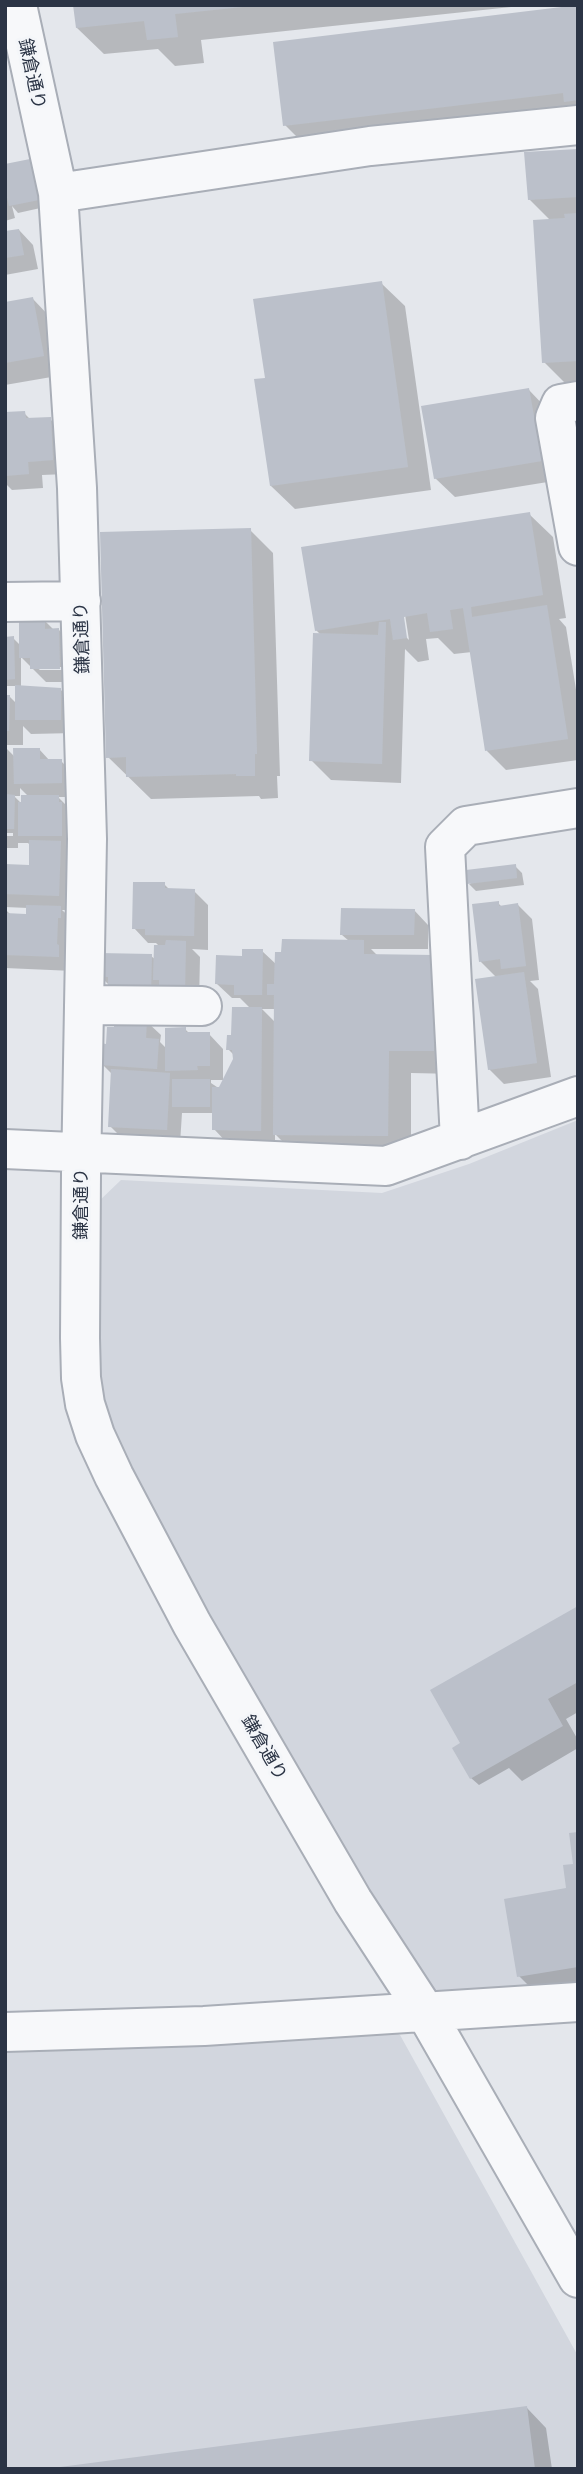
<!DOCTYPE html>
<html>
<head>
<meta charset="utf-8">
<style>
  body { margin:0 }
  #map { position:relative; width:583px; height:2474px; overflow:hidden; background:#e4e7ec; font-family:"Public Sans",sans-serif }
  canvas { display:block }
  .frame { position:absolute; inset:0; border:7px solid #2b3445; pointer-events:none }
</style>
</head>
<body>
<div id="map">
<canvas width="583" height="2474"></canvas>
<div class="frame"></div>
</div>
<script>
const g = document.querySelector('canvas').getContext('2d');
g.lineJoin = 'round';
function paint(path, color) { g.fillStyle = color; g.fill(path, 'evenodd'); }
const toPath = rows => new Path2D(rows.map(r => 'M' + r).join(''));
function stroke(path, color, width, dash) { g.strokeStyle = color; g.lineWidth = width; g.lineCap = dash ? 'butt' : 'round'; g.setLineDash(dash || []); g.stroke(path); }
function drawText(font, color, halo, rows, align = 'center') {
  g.font = font + ' "Public Sans","Noto Sans JP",sans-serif'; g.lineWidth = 6; g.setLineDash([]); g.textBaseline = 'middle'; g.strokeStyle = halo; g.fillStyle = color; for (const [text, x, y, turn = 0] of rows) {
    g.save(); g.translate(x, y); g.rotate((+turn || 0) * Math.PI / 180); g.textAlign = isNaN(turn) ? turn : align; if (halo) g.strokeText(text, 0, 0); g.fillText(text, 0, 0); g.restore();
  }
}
paint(toPath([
  [578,1120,578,1989,432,1993,214,1627,144,1495,108,1416,101,1388,98,1326,97,1203,121,1180,382,1193,469,1164],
  [386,2028,400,2035,578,2356,578,2469,5,2469,5,2046]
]), '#d2d6de');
paint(toPath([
  [75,5,530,5,201,40,204,63,175,66,158,49,104,54,77,28],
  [578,5,578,117,308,148,285,125],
  [578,151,578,385,567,385,544,362,551,221,529,199],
  [29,161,36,168,45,207,18,213,12,206,15,218,5,221,5,190,8,193],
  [19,230,33,245,38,269,5,275,5,233],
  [381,283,405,306,431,490,295,509,271,486,267,379],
  [33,299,52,319,63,375,5,385,5,304],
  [529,390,548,410,560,480,455,497,435,478],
  [24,413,31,420,50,419,64,433,67,474,42,475,43,488,12,490,5,483,5,414],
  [529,514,553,537,566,618,559,619,566,627,578,702,578,760,506,770,487,751,472,652,454,654,438,638,426,639,429,660,418,662,405,649,401,783,331,780,311,760,321,635,316,630],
  [401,608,404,608,409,640,405,636],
  [250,530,273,553,280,776,277,776,278,798,261,799,259,796,151,799,108,757],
  [45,621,54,630,59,630,73,644,73,682,46,682,21,657,21,687,60,689,75,704,75,733,31,734,23,726,23,745,5,745,5,696,9,696,17,704,17,686,5,686,5,638,13,638,21,646],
  [36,667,69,667,69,670,40,670],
  [5,747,15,757,39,749,50,761,61,761,75,775,76,797,58,797,73,812,76,850,68,850,75,857,73,910,62,910,75,922,73,971,5,968,5,909,11,915,28,915,28,908,5,907,5,866,30,867,31,846,28,843,18,843,18,848,5,848,5,836,13,836,13,833,5,833],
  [20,788,29,797,23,805,14,796,20,796],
  [515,866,522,873,524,885,476,891,469,884],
  [164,884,170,890,194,891,208,905,208,950,192,949,200,957,199,1004,110,986,100,976,151,956,156,960,160,947,156,943,148,943,134,928],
  [498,903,502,907,518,905,532,919,539,980,530,981,538,989,551,1077,504,1084,489,1069,497,978,480,961],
  [414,910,428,925,428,949,371,949,378,956,433,956,456,1074,411,1073,411,1158,298,1157,275,1134,275,1145,228,1144,214,1129,214,1113,182,1113,180,1144,124,1140,110,1126,113,1075,102,1064,108,1046,146,1021,161,1035,160,1042,167,1049,185,1029,190,1034,209,1034,223,1049,223,1080,211,1080,211,1083,220,1089,235,1059,234,1055,228,1049,250,1008,240,998,232,998,217,984,243,958,262,951,277,965,349,941,342,935],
  [262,1009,276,1009,276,1023],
  [578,1608,578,1712,566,1719,578,1740,578,1748,522,1781,509,1768,479,1785,471,1778,462,1744],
  [578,1834,578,1989,539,1996,519,1976,568,1889,575,1865],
  [527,2408,546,2428,552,2469,61,2469]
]), '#0003');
paint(toPath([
  [73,5,242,5,242,7,175,14,178,37,147,40,144,21,76,28],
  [578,5,578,100,564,102,563,93,283,126,273,42],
  [578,149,578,197,528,200,524,152],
  [30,159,39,200,9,206,5,189,5,164],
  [578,213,578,361,542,363,533,220,565,218,564,214],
  [19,229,24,255,5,258,5,231],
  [382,281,408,467,270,486,254,379,265,378,253,299],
  [33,297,44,356,5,363,5,302],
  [529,388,542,461,434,479,421,406],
  [25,411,26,418,51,417,53,460,28,462,29,474,5,476,5,412],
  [530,512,543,595,471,607,472,617,547,605,568,739,485,751,463,608,450,610,453,629,430,632,427,613,404,617,407,638,393,640,390,619,315,631,301,547],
  [251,528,257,754,255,754,255,776,236,776,236,774,126,777,126,757,106,758,100,532],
  [19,619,45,619,45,629,59,628,60,669,30,669,30,658,19,658],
  [379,622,386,622,382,764,309,761,313,633,378,635],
  [14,636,15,679,5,680,5,637],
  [15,685,61,688,61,720,15,720],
  [5,695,10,695,9,731,5,731],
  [13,748,40,748,40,759,62,759,62,783,14,784],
  [5,794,15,795,14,829,5,829],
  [21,795,59,795,59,802,62,802,62,836,18,836,18,802,21,802],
  [29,840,61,841,59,896,5,894,5,864,29,865],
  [516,864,517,878,467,884,466,870],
  [133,882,165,882,165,888,195,889,194,936,145,935,145,929,132,929],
  [499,901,499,906,518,903,526,966,501,969,500,959,479,962,472,904],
  [26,905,61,906,61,918,58,918,57,944,59,945,59,957,5,955,5,913,26,914],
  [341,908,415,909,414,935,340,935],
  [282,939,364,940,364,954,434,955,434,1051,389,1051,388,1136,273,1135,274,995,267,995,267,984,274,984,275,952,281,952],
  [166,940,186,941,185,991,163,991,163,986,159,985,159,980,153,980,154,945,165,945],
  [242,949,263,949,262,995,234,995,234,985,215,984,216,955,242,956],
  [99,953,152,954,151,992,108,992,108,977,98,976],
  [524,972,537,1063,488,1070,475,979],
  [232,1007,262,1007,261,1131,212,1130,212,1087,219,1087,233,1059,232,1050,226,1050,227,1035,231,1035],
  [114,1017,147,1019,146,1038,159,1039,157,1069,100,1065,101,1043,106,1044,107,1027,114,1027],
  [186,1027,186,1032,210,1032,210,1066,197,1066,198,1070,165,1071,165,1028],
  [111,1069,170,1073,167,1130,108,1127],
  [172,1079,210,1079,210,1107,172,1107],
  [578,1606,578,1682,548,1699,563,1726,470,1779,452,1748,460,1743,430,1690],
  [578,1832,578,1967,517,1977,504,1899,566,1888,563,1865,573,1864,569,1833],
  [527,2406,535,2469,61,2469,60,2467]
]), '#bbc0ca');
const minor = toPath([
  [17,5,58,193,77,488,87,839,81,1174,80,1338,81,1378,85,1404,95,1435,114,1476,192,1624,353,1901,426,2013,578,2278],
  [58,193,370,146,578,125],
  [578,401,561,404,555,418,578,546],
  [5,602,81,601],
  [84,1005,202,1006],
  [460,1140,445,847,466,826,578,808],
  [5,1149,386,1166,578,1096],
  [5,2032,204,2026,578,2002]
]);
stroke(minor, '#a9aeb7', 42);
stroke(minor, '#f7f8fa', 38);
drawText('18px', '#2b3445', '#f4f6f9', [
  ["鎌倉通り",32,74,78],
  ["鎌倉通り",82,638,-92],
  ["鎌倉通り",81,1204,-90],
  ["鎌倉通り",264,1748,60]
]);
</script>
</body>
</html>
